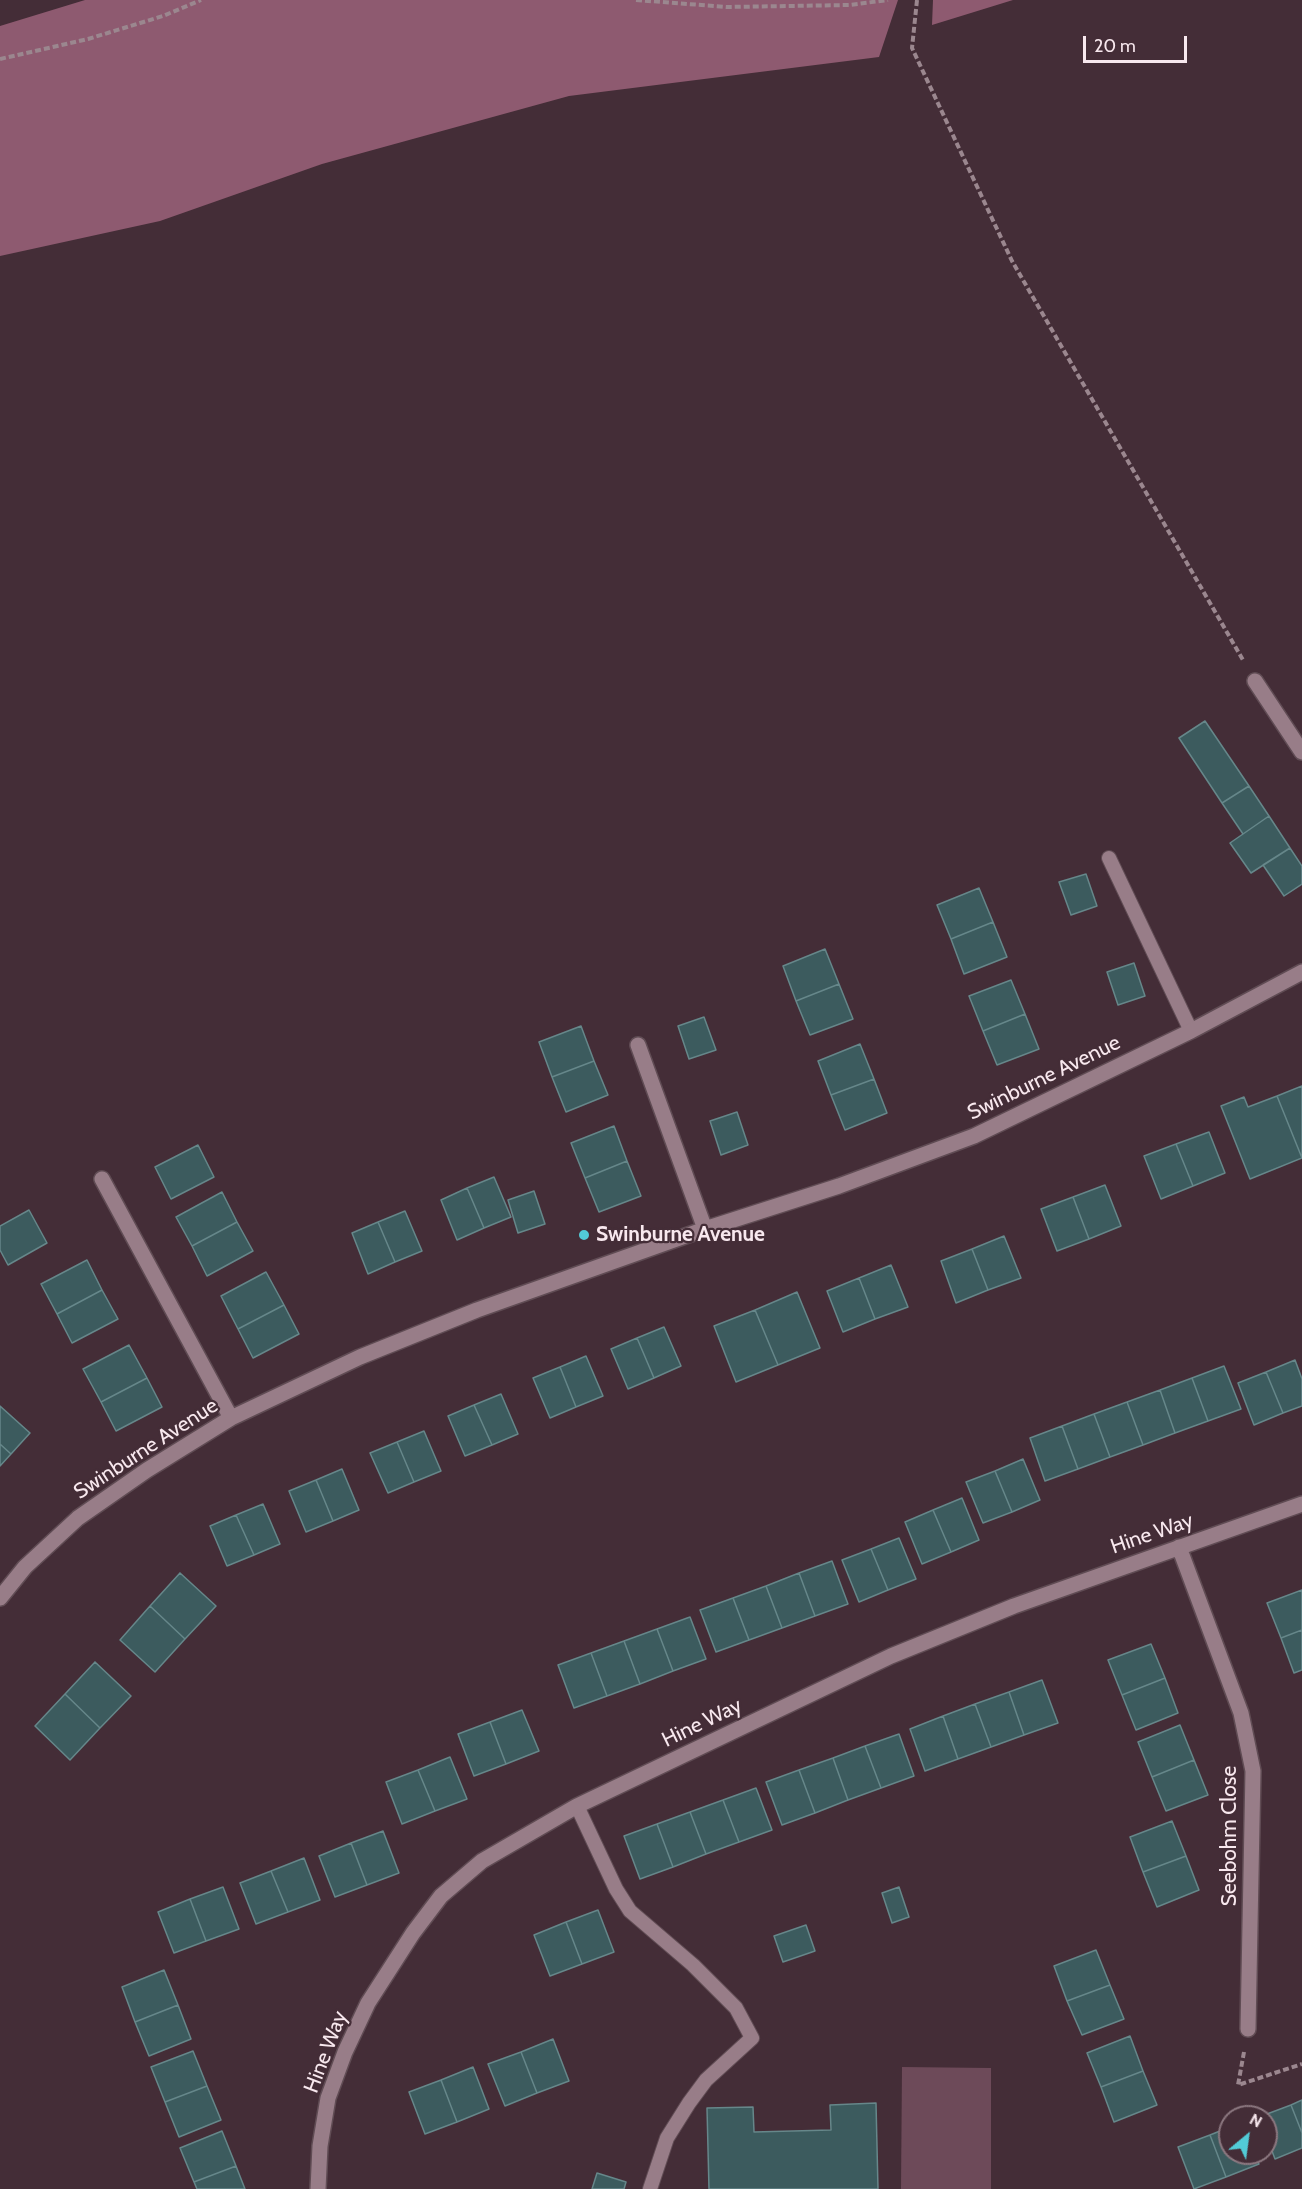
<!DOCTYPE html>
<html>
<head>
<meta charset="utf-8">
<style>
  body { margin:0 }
  #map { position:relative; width:1302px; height:2189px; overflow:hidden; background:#442d37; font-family:Cabin,sans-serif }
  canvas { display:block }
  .north { position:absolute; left:1218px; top:2105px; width:60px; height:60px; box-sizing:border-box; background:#442d37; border:2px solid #8c7880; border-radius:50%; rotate:29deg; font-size:16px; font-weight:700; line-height:24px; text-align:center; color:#f8e8ee }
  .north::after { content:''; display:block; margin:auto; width:21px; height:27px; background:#52cbd7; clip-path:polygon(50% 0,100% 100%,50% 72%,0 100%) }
  .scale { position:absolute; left:1083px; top:36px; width:104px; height:27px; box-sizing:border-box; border:3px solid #f8e8ee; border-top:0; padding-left:8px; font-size:18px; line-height:21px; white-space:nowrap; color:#f8e8ee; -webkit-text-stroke:4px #442d37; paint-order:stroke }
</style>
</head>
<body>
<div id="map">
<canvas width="1302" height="2189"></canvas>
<div class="north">N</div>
<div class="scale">20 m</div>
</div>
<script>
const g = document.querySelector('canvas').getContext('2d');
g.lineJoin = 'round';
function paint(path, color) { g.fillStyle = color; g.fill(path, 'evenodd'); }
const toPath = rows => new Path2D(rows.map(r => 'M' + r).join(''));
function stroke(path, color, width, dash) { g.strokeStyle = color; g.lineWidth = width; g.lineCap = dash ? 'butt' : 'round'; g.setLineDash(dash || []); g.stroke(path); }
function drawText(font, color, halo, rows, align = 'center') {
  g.font = font + ' Cabin,sans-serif'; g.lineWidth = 4.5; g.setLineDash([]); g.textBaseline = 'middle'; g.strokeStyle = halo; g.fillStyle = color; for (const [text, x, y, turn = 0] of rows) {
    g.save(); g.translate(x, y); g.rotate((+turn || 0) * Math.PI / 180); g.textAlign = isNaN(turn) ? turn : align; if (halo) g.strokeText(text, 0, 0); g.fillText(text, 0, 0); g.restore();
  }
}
paint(toPath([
  [902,2067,991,2068,991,2189,901,2189]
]), '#6d4a59');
paint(toPath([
  [85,0,898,0,879,57,569,96,322,164,160,221,0,256,0,26],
  [933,0,1013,0,932,25]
]), '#8e5a70');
const building = toPath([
  [1205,721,1249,786,1222,803,1179,738,1205,721],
  [1249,786,1269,816,1243,834,1222,803,1249,786],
  [1269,816,1290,848,1251,873,1230,843,1269,816],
  [1290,848,1302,866,1302,884,1284,896,1263,865,1290,848],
  [1086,874,1097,906,1071,915,1059,882,1086,874],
  [979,888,993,922,951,939,937,905,979,888],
  [993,922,1007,957,964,974,951,939,993,922],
  [825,949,839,984,796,1001,783,966,825,949],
  [1134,963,1145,996,1118,1005,1107,972,1134,963],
  [1011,980,1025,1014,983,1031,969,996,1011,980],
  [839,984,853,1019,810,1035,796,1001,839,984],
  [1025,1014,1039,1049,997,1065,983,1031,1025,1014],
  [704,1017,716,1050,689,1059,678,1026,704,1017],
  [581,1026,594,1061,552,1077,539,1042,581,1026],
  [860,1044,874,1079,831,1095,818,1061,860,1044],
  [594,1061,608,1095,566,1112,552,1077,594,1061],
  [874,1079,887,1113,845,1130,831,1095,874,1079],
  [1302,1086,1302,1158,1277,1096,1302,1086],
  [1277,1096,1302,1158,1250,1179,1221,1106,1244,1097,1248,1107,1277,1096],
  [737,1112,748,1145,721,1155,710,1121,737,1112],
  [614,1126,627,1161,585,1178,571,1143,614,1126],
  [1209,1132,1225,1173,1193,1186,1176,1144,1209,1132],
  [1176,1144,1193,1186,1161,1199,1144,1156,1176,1144],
  [198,1145,214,1177,171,1199,155,1167,198,1145],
  [627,1161,641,1196,599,1212,585,1178,627,1161],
  [494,1177,511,1217,484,1228,467,1188,494,1177],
  [1105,1185,1121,1226,1089,1239,1073,1197,1105,1185],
  [467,1188,484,1228,457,1240,441,1200,467,1188],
  [534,1191,545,1224,518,1233,508,1200,534,1191],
  [222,1192,237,1222,192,1246,176,1217,222,1192],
  [1073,1197,1089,1239,1057,1251,1041,1209,1073,1197],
  [29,1210,47,1243,8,1265,0,1250,0,1226,29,1210],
  [405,1211,422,1251,395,1262,378,1222,405,1211],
  [237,1222,253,1251,207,1276,192,1246,237,1222],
  [378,1222,395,1262,368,1274,352,1233,378,1222],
  [1004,1236,1021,1278,988,1290,972,1249,1004,1236],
  [972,1249,988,1290,956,1303,941,1261,972,1249],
  [87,1260,102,1290,57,1314,41,1284,87,1260],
  [891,1265,908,1307,875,1319,859,1278,891,1265],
  [266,1272,284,1305,238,1329,221,1296,266,1272],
  [859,1278,875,1319,843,1332,827,1291,859,1278],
  [102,1290,118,1319,72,1343,57,1314,102,1290],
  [797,1292,820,1348,778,1365,755,1310,797,1292],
  [284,1305,299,1334,253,1358,238,1329,284,1305],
  [755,1310,778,1365,736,1382,714,1326,755,1310],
  [664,1327,681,1366,654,1378,637,1338,664,1327],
  [637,1338,654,1378,628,1389,611,1349,637,1338],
  [129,1345,147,1378,101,1402,83,1369,129,1345],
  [586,1356,603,1396,576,1407,560,1367,586,1356],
  [1295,1360,1302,1379,1302,1406,1283,1413,1266,1372,1295,1360],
  [1224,1366,1241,1409,1208,1421,1192,1378,1224,1366],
  [560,1367,576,1407,550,1418,533,1378,560,1367],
  [1266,1372,1283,1413,1254,1425,1238,1383,1266,1372],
  [147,1378,162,1407,116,1431,101,1402,147,1378],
  [1192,1378,1208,1421,1175,1433,1160,1390,1192,1378],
  [1160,1390,1175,1433,1143,1445,1127,1402,1160,1390],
  [501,1394,518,1434,492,1445,474,1405,501,1394],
  [1127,1402,1143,1445,1110,1457,1094,1414,1127,1402],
  [474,1405,492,1445,465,1456,448,1416,474,1405],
  [0,1406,30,1433,11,1454,0,1444,0,1406],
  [1094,1414,1110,1457,1078,1469,1062,1426,1094,1414],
  [1062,1426,1078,1469,1045,1481,1030,1438,1062,1426],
  [424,1431,441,1471,414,1482,397,1442,424,1431],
  [397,1442,414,1482,388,1493,370,1453,397,1442],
  [0,1444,11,1454,0,1466,0,1444],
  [1023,1459,1040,1500,1012,1512,995,1471,1023,1459],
  [342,1469,359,1510,333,1521,316,1480,342,1469],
  [995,1471,1012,1512,983,1523,966,1482,995,1471],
  [316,1480,333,1521,306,1532,289,1491,316,1480],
  [962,1498,979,1540,951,1552,933,1510,962,1498],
  [263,1504,280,1544,254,1555,236,1515,263,1504],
  [933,1510,951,1552,922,1564,905,1522,933,1510],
  [236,1515,254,1555,227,1566,210,1526,236,1515],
  [899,1538,916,1579,888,1590,871,1549,899,1538],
  [871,1549,888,1590,859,1602,842,1560,871,1549],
  [832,1561,848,1604,815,1616,799,1573,832,1561],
  [180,1573,216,1606,185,1639,150,1606,180,1573],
  [799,1573,815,1616,782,1628,766,1586,799,1573],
  [766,1586,782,1628,749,1640,733,1598,766,1586],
  [1302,1590,1302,1630,1281,1638,1267,1603,1302,1590],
  [733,1598,749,1640,716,1652,700,1610,733,1598],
  [150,1606,185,1639,155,1672,120,1640,150,1606],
  [690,1617,706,1659,673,1671,657,1629,690,1617],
  [657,1629,673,1671,640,1684,624,1641,657,1629],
  [1302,1630,1302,1670,1294,1673,1281,1638,1302,1630],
  [624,1641,640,1684,607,1696,591,1653,624,1641],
  [1151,1644,1165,1678,1122,1695,1108,1660,1151,1644],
  [591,1653,607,1696,574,1708,558,1665,591,1653],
  [95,1662,131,1696,100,1728,65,1694,95,1662],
  [1165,1678,1178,1713,1136,1730,1122,1695,1165,1678],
  [1042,1680,1058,1723,1024,1735,1009,1692,1042,1680],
  [1009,1692,1024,1735,991,1747,975,1704,1009,1692],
  [65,1694,100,1728,70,1760,35,1726,65,1694],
  [975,1704,991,1747,958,1759,943,1716,975,1704],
  [522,1710,539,1751,506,1764,490,1722,522,1710],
  [943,1716,958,1759,925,1771,910,1729,943,1716],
  [490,1722,506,1764,474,1776,458,1734,490,1722],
  [1180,1725,1194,1760,1152,1777,1138,1742,1180,1725],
  [899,1734,914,1776,881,1788,865,1746,899,1734],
  [865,1746,881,1788,848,1800,833,1758,865,1746],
  [450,1757,467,1799,435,1811,418,1770,450,1757],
  [833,1758,848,1800,815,1813,799,1770,833,1758],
  [1194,1760,1208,1795,1166,1811,1152,1777,1194,1760],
  [418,1770,435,1811,402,1824,386,1782,418,1770],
  [799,1770,815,1813,782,1825,766,1782,799,1770],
  [756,1788,772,1830,739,1842,723,1800,756,1788],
  [723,1800,739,1842,706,1854,690,1812,723,1800],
  [690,1812,706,1854,673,1867,657,1824,690,1812],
  [1172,1821,1186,1856,1143,1872,1130,1837,1172,1821],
  [657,1824,673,1867,640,1879,624,1836,657,1824],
  [383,1831,399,1873,367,1885,351,1843,383,1831],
  [351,1843,367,1885,335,1897,319,1856,351,1843],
  [1186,1856,1199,1890,1157,1907,1143,1872,1186,1856],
  [304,1858,320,1900,288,1912,271,1871,304,1858],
  [271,1871,288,1912,256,1924,240,1883,271,1871],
  [223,1887,239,1929,206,1941,190,1899,223,1887],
  [899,1887,909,1917,892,1923,882,1893,899,1887],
  [190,1899,206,1941,174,1953,158,1912,190,1899],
  [598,1910,614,1952,582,1964,566,1922,598,1910],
  [566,1922,582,1964,550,1976,534,1935,566,1922],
  [806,1925,815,1951,783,1962,774,1936,806,1925],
  [1096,1950,1110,1985,1067,2001,1054,1966,1096,1950],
  [164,1970,178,2005,135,2022,122,1987,164,1970],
  [1110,1985,1124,2019,1082,2035,1067,2001,1110,1985],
  [178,2005,191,2039,149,2056,135,2022,178,2005],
  [1130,2036,1143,2071,1101,2087,1087,2053,1130,2036],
  [553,2039,569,2081,537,2093,521,2052,553,2039],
  [193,2051,207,2086,165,2102,151,2067,193,2051],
  [521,2052,537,2093,505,2106,488,2064,521,2052],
  [473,2067,489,2109,457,2122,441,2080,473,2067],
  [1143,2071,1157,2105,1114,2122,1101,2087,1143,2071],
  [441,2080,457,2122,425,2134,409,2092,441,2080],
  [207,2086,221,2120,179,2137,165,2102,207,2086],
  [1302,2100,1302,2133,1291,2105,1302,2100],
  [876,2103,878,2189,709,2189,707,2108,753,2107,754,2132,831,2130,830,2105,876,2103],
  [1291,2105,1302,2133,1302,2148,1275,2159,1266,2135,1266,2117,1259,2117,1291,2105],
  [1230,2127,1230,2153,1254,2153,1259,2164,1226,2177,1210,2135,1230,2127],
  [222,2131,236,2166,194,2182,180,2148,222,2131],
  [1210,2135,1226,2177,1194,2189,1178,2147,1210,2135],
  [236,2166,245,2189,197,2189,194,2182,236,2166],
  [597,2173,626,2182,624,2189,592,2189,597,2173]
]);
paint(building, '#3c5b5e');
stroke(building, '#66878a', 1.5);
const lane = toPath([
  [1109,858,1191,1031],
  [577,1806,616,1889,630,1911,693,1965,736,2008,752,2038,706,2080,689,2103,667,2138,650,2189]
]);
const street = toPath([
  [1255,681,1302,752],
  [638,1045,705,1229],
  [102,1179,231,1418],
  [1179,1547,1241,1713,1253,1771,1248,2029],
  [0,1598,25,1567,78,1518,147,1470,231,1418,360,1357,477,1310,705,1229,839,1186,974,1136,1191,1031,1302,972],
  [318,2189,320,2146,328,2098,345,2052,368,2003,413,1933,441,1896,482,1861,577,1806,891,1656,1014,1606,1302,1504]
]);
stroke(lane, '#604c54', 16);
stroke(street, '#604c54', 18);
stroke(toPath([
  [636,0,727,7,849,5,888,0],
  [917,0,912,48,1012,261,1243,660],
  [0,59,88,39,163,16,201,0],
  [1244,2052,1238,2085,1302,2064]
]), '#9b878f', 4, [6, 3]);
stroke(lane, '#987d88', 14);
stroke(street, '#987d88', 15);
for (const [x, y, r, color] of [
  [584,1235,6,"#52cbd7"]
]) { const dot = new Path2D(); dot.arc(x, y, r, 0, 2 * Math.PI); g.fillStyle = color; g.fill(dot); stroke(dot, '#442d37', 2); }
drawText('21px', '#f8e8ee', '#442d37', [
  ["Swinburne Avenue",1044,1078,-26],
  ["Swinburne Avenue",146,1449,-33],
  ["Hine Way",1152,1534,-19],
  ["Hine Way",702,1723,-26],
  ["Seebohm Close",1230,1836,-90],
  ["Hine Way",326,2052,-69]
]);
drawText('bold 21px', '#f8e8ee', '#442d37', [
  ["Swinburne Avenue",596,1235]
], 'left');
</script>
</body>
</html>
